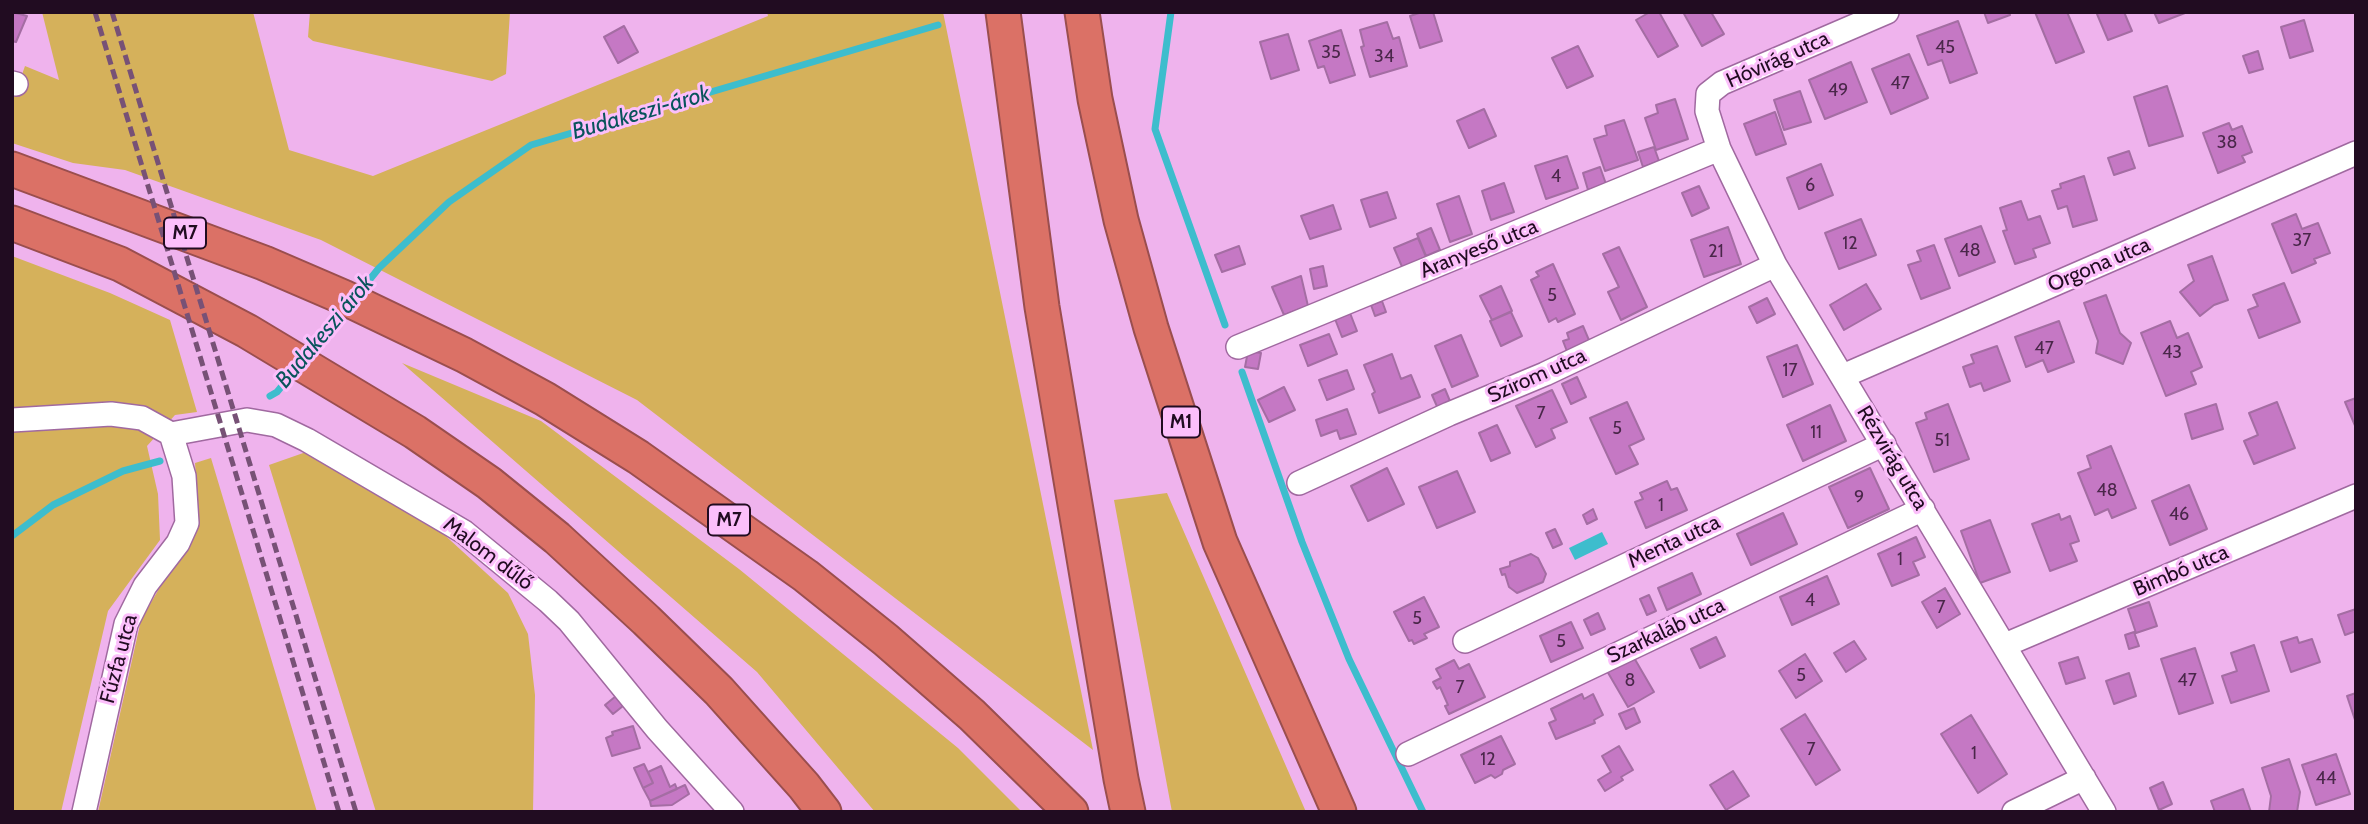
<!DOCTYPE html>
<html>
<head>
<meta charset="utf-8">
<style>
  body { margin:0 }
  #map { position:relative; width:2368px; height:824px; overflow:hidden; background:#efb3ed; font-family:Cabin,sans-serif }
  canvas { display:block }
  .frame { position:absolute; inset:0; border:14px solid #210c21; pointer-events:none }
</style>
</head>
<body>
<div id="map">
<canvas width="2368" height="824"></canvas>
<div class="frame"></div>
</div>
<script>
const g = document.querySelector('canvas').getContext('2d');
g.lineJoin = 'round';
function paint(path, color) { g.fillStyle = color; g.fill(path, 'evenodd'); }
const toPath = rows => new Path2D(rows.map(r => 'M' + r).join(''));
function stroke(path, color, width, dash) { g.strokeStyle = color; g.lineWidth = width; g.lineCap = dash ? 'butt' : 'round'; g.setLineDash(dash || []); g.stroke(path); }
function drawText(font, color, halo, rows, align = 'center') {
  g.font = font + ' Cabin,sans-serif'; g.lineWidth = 6; g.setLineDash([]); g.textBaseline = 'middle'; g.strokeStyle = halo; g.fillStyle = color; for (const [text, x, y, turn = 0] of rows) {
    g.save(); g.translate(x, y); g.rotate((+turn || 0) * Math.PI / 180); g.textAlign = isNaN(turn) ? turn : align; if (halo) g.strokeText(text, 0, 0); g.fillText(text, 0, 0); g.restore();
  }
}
paint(toPath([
  [42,12,253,12,289,150,373,176,768,16,767,12,943,12,1093,750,637,400,321,240,125,170,73,163,12,143,12,103,25,66,59,80],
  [310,12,510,12,506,74,492,81,313,41,308,37],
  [12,256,110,293,170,320,197,412,175,415,147,446,158,494,160,540,108,611,61,812,12,812],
  [402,363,541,421,739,569,958,748,1022,812,875,812,757,672],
  [309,451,415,508,508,593,528,634,535,695,533,812,376,812,269,465],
  [211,458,317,812,98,812,141,620,199,519,195,463],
  [1167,493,1306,812,1172,812,1114,500]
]), '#d5b15b');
paint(toPath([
  [1602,532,1608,544,1575,560,1569,548]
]), '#3dbdcd');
stroke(toPath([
  [1171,12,1155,129,1225,325],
  [358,294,379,268,449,202,531,145,938,25],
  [307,356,346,308],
  [1242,372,1302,542,1349,659,1423,812],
  [270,396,277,392,295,370],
  [12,536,53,505,123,471,160,461]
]), '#3dbdcd', 7);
const building = toPath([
  [12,12,27,16,16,42,12,41,12,12],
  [1422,12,1433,12,1442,41,1420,48,1410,16,1422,12],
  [1650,12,1659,12,1678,46,1658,57,1636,20,1650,12],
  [1683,12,1711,12,1724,34,1702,46,1683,12],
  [1984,12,2009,12,2010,15,1988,23,1984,12],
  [2035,12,2067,12,2084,52,2056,63,2035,12],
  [2100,12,2124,12,2132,31,2108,40,2097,14,2100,12],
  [2154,12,2185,12,2185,13,2159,23,2154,12],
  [2304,20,2313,51,2290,58,2281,27,2304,20],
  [1958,21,1977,73,1950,83,1942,60,1928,65,1917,36,1958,21],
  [1387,22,1393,39,1399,37,1407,66,1370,77,1361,47,1364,46,1360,30,1387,22],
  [624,26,638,52,618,63,604,37,624,26],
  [1341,30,1355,75,1330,83,1324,66,1318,68,1309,41,1341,30],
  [1288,34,1299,70,1271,79,1260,42,1288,34],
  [1578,46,1593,76,1567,88,1552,58,1578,46],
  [2258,51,2263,69,2249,73,2243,56,2258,51],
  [1909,54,1928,98,1891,114,1872,69,1909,54],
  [1851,62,1867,102,1825,119,1809,80,1851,62],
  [2167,86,2183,136,2149,146,2134,97,2167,86],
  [1800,91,1811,122,1784,130,1774,100,1800,91],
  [1675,99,1688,139,1656,150,1645,118,1658,113,1656,105,1675,99],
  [1484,109,1496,136,1469,148,1457,121,1484,109],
  [1775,112,1786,144,1756,155,1744,124,1775,112],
  [1624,120,1638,160,1605,171,1594,139,1607,135,1605,126,1624,120],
  [2229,123,2232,130,2242,126,2252,152,2242,156,2245,162,2218,173,2203,133,2229,123],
  [1654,147,1659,161,1643,167,1638,152,1654,147],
  [2129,151,2135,168,2114,175,2108,158,2129,151],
  [1567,156,1578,188,1546,199,1535,166,1567,156],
  [1821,164,1833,195,1799,209,1787,178,1821,164],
  [1600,167,1606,184,1588,190,1583,173,1600,167],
  [2084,176,2097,220,2073,227,2067,206,2058,209,2052,191,2061,188,2060,184,2084,176],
  [1504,183,1514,212,1491,220,1482,191,1504,183],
  [1699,186,1709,208,1692,216,1682,193,1699,186],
  [1387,192,1396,218,1370,227,1361,200,1387,192],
  [1459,196,1472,234,1450,242,1437,204,1459,196],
  [2021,201,2028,220,2040,216,2050,243,2033,249,2036,257,2015,264,2003,231,2007,230,2000,208,2021,201],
  [1333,205,1341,229,1310,239,1301,216,1333,205],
  [2296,214,2302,229,2318,223,2330,253,2314,259,2316,263,2292,273,2272,224,2296,214],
  [1861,219,1876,255,1839,269,1825,233,1861,219],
  [1981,226,1995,262,1959,276,1945,239,1981,226],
  [1728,227,1741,264,1704,277,1691,240,1728,227],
  [1431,228,1440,250,1426,256,1417,234,1431,228],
  [1418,238,1426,257,1417,261,1420,270,1406,276,1394,248,1418,238],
  [1934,245,1950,288,1921,299,1908,265,1921,261,1917,251,1934,245],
  [1239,246,1245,264,1222,272,1215,255,1239,246],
  [1619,247,1647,307,1621,320,1608,292,1619,287,1603,254,1619,247],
  [2212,256,2228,300,2214,305,2200,316,2180,292,2194,281,2188,265,2212,256],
  [1553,264,1575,314,1558,322,1556,318,1549,322,1531,280,1539,276,1536,272,1553,264],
  [1323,266,1327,286,1314,289,1310,269,1323,266],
  [1301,276,1308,306,1284,315,1272,287,1301,276],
  [2284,283,2300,322,2259,338,2248,310,2258,306,2253,295,2284,283],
  [1866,284,1881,309,1844,330,1830,305,1866,284],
  [1501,286,1512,311,1492,320,1480,296,1501,286],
  [2106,295,2120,333,2131,343,2123,364,2096,353,2098,341,2084,303,2106,295],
  [1767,298,1775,314,1757,323,1749,307,1767,298],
  [1382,301,1386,312,1375,316,1371,305,1382,301],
  [1511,312,1522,336,1501,346,1490,321,1511,312],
  [1350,313,1357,331,1342,337,1335,319,1350,313],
  [2059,321,2074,362,2048,372,2043,360,2026,367,2015,337,2059,321],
  [2170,321,2177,338,2188,333,2202,367,2191,372,2196,384,2166,396,2141,333,2170,321],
  [1583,326,1591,345,1568,354,1563,341,1569,339,1567,333,1583,326],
  [1329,334,1337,354,1308,366,1300,345,1329,334],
  [1461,335,1478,376,1452,387,1435,346,1461,335],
  [1797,345,1813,384,1783,397,1767,357,1797,345],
  [1997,346,2010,381,1984,391,1981,383,1970,387,1963,367,1974,363,1971,355,1997,346],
  [1248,351,1261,353,1258,369,1245,367,1248,351],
  [1392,354,1401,379,1411,375,1420,397,1379,413,1372,394,1375,392,1364,365,1392,354],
  [1347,370,1354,389,1327,400,1319,380,1347,370],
  [1577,377,1586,397,1571,404,1562,384,1577,377],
  [1284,387,1295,410,1269,422,1258,400,1284,387],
  [1445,389,1452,406,1439,411,1432,395,1445,389],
  [1552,390,1567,422,1551,429,1555,438,1536,447,1516,406,1552,390],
  [2356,398,2356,428,2345,402,2356,398],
  [1627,402,1644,439,1629,446,1638,464,1616,474,1590,418,1627,402],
  [2277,402,2295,448,2254,464,2244,441,2258,435,2249,413,2277,402],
  [1948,404,1969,459,1934,472,1916,423,1927,419,1925,413,1948,404],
  [2216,404,2223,429,2192,439,2185,414,2216,404],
  [1830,405,1846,441,1803,461,1787,425,1830,405],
  [1347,409,1356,434,1340,439,1337,430,1321,436,1316,420,1347,409],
  [1497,425,1510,453,1491,461,1479,433,1497,425],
  [2111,446,2136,508,2112,518,2108,509,2095,515,2078,473,2091,468,2087,456,2111,446],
  [1387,468,1404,504,1368,521,1351,486,1387,468],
  [1870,468,1889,509,1848,528,1829,487,1870,468],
  [1457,471,1475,512,1437,528,1419,487,1457,471],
  [1667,481,1671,490,1677,488,1687,510,1646,528,1635,502,1643,499,1640,493,1667,481],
  [2189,485,2207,529,2170,545,2152,501,2189,485],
  [1593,509,1597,519,1587,524,1583,515,1593,509],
  [1783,513,1797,544,1751,565,1737,534,1783,513],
  [2059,514,2061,520,2070,516,2079,541,2070,544,2077,561,2050,571,2032,524,2059,514],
  [1990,520,2010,572,1980,583,1961,531,1990,520],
  [1555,529,1562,544,1553,548,1546,533,1555,529],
  [1916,537,1925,557,1913,562,1919,575,1892,586,1878,554,1916,537],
  [1531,554,1538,558,1546,574,1543,582,1517,593,1509,587,1505,574,1502,575,1500,569,1510,566,1510,562,1531,554],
  [1692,573,1701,594,1667,610,1658,588,1692,573],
  [1827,576,1839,604,1792,625,1780,597,1827,576],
  [1945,588,1960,614,1937,628,1922,602,1945,588],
  [1649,595,1656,611,1647,615,1640,599,1649,595],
  [1424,597,1439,627,1424,634,1427,638,1414,644,1412,640,1409,641,1394,612,1424,597],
  [2149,602,2157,626,2136,633,2128,609,2149,602],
  [2356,609,2356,631,2345,635,2338,615,2356,609],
  [1598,613,1605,629,1591,635,1584,620,1598,613],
  [1571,622,1583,648,1551,662,1540,636,1571,622],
  [2134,632,2139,646,2129,649,2125,635,2134,632],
  [1716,637,1725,656,1700,668,1691,649,1716,637],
  [2297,637,2299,643,2312,639,2320,662,2291,672,2281,642,2297,637],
  [1854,641,1866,659,1846,672,1834,653,1854,641],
  [2254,645,2269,691,2231,703,2222,676,2237,671,2231,653,2254,645],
  [2195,648,2213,703,2179,714,2161,659,2195,648],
  [1805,654,1822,681,1796,698,1779,671,1805,654],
  [1633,656,1654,692,1628,707,1607,671,1633,656],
  [2078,657,2085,678,2066,684,2059,663,2078,657],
  [1454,660,1459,669,1469,664,1485,697,1449,714,1445,706,1448,705,1440,687,1437,689,1433,682,1441,678,1436,669,1454,660],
  [2129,673,2136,696,2114,704,2106,681,2129,673],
  [2356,693,2356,723,2347,696,2356,693],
  [1582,694,1584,699,1593,694,1603,715,1594,720,1595,723,1556,739,1549,723,1556,720,1551,709,1582,694],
  [616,696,623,706,613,714,605,705,616,696],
  [1634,708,1640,722,1626,729,1619,714,1634,708],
  [1805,714,1840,770,1816,785,1781,729,1805,714],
  [1971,715,2007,774,1978,793,1941,734,1971,715],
  [633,726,640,748,612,756,606,738,613,735,612,732,633,726],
  [1501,736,1515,764,1503,770,1502,774,1495,778,1491,775,1475,783,1461,755,1501,736],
  [1619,746,1633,770,1621,777,1623,780,1605,791,1598,780,1611,772,1602,756,1619,746],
  [2336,754,2350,794,2316,805,2302,765,2336,754],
  [2289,759,2300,792,2297,812,2269,812,2271,796,2262,768,2289,759],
  [644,764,653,783,643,788,634,768,644,764],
  [661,766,670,787,675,784,677,789,650,801,643,788,653,783,648,772,661,766],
  [1733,771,1749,796,1726,810,1710,785,1733,771],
  [2163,782,2172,804,2159,810,2150,788,2163,782],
  [685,785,689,794,672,805,651,806,650,801,685,785],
  [2243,789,2251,812,2215,812,2211,801,2243,789]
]);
paint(building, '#c578c4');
stroke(building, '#a46da3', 2);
const minor = toPath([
  [1887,12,1722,83,1708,94,1707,111,1719,149,1775,265,2104,812],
  [12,83,16,84],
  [1238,347,1719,149],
  [1843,376,2356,153],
  [12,420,111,414,142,418,171,434,184,476,187,523,178,543,145,586,126,624,84,812],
  [171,434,247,420,276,425,307,440,464,532,548,601,569,621,657,729,732,812],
  [1299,483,1449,414,1545,374,1775,265],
  [1465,641,1884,444],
  [2005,645,2356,496],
  [1408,754,1923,509],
  [2014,812,2084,778]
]);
const highway = toPath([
  [1003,12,1042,307,1121,779,1128,812],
  [1082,12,1095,99,1121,220,1151,328,1220,542,1339,812],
  [12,169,264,263,343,297,464,355,545,399,638,457,806,576,886,640,972,715,1071,812],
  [12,223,120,264,247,331,415,432,489,483,557,538,646,620,719,691,804,786,824,812]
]);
stroke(minor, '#a069a0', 26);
stroke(highway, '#9a4e4e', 37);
stroke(minor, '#fff', 23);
stroke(highway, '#db7166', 33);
stroke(toPath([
  [95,12,339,812],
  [112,12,356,812]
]), '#775176', 5, [10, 5]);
drawText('18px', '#4a274a', null, [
  ["45",1945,48],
  ["35",1331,53],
  ["34",1384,57],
  ["47",1900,84],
  ["49",1838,91],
  ["38",2227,143],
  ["4",1556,177],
  ["6",1810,186],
  ["37",2302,241],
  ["12",1850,244],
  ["48",1970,251],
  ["21",1716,252],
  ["5",1552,296],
  ["47",2044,349],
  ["43",2172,353],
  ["17",1790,371],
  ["7",1541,414],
  ["5",1617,429],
  ["11",1816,433],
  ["51",1942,441],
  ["48",2107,491],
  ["9",1859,498],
  ["1",1661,506],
  ["46",2179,515],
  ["1",1900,560],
  ["4",1810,601],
  ["7",1941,608],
  ["5",1417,619],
  ["5",1561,642],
  ["5",1801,676],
  ["8",1630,681],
  ["47",2187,681],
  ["7",1460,688],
  ["7",1811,750],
  ["1",1974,754],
  ["12",1488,760],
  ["44",2326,779]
]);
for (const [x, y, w] of [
  [185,233,42],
  [1181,422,38],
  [729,520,42]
]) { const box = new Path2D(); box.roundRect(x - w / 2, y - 15.5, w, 31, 5); g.fillStyle = '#fcbffb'; g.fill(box); stroke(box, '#210c21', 2); }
drawText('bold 19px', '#210c21', null, [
  ["M7",185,233],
  ["M1",1181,422],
  ["M7",729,520]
]);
drawText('21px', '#210c21', '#fcbffb', [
  ["Hóvirág utca",1778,60,-24],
  ["Aranyeső utca",1479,249,-22],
  ["Orgona utca",2099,265,-23],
  ["Szirom utca",1537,376,-24],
  ["Rézvirág utca",1892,458,59],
  ["Menta utca",1674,542,-25],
  ["Malom dűlő",488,554,37],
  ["Bimbó utca",2181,571,-23],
  ["Szarkaláb utca",1666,631,-25],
  ["Fűzfa utca",119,659,-75]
]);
drawText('italic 23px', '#09545c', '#fcbffb', [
  ["Budakeszi-árok",641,113,-16],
  ["Budakeszi árok",325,332,-50]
]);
</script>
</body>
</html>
